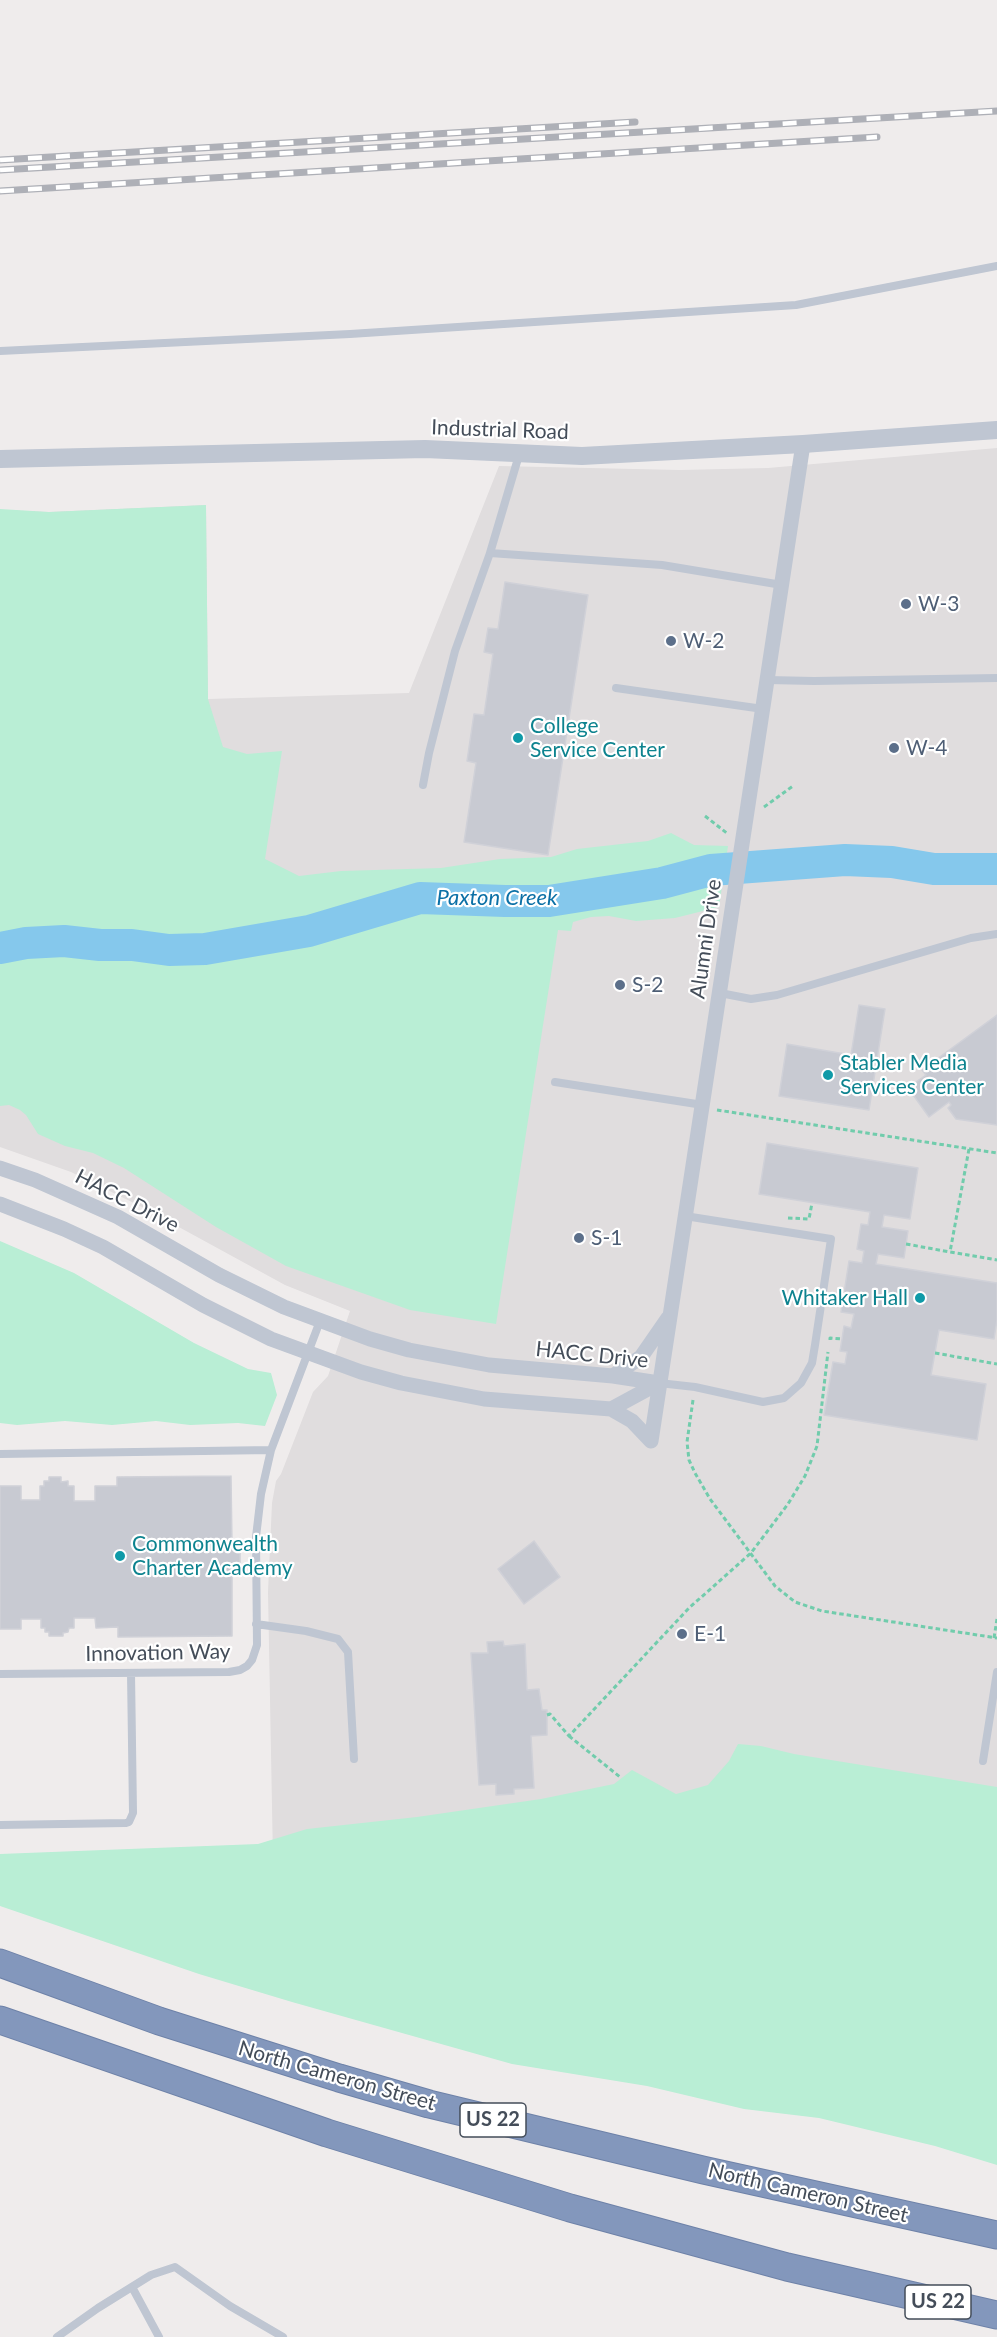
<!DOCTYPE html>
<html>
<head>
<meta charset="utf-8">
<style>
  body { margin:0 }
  canvas { display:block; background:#efecec }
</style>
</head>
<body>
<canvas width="997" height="2337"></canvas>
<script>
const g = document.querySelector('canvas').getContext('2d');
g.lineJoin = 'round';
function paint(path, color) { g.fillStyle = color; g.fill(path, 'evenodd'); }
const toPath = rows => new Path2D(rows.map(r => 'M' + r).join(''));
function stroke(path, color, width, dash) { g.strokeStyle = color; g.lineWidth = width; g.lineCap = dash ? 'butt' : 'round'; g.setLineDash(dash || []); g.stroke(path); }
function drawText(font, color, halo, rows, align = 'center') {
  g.font = font + ' Lato,sans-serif'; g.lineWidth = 4.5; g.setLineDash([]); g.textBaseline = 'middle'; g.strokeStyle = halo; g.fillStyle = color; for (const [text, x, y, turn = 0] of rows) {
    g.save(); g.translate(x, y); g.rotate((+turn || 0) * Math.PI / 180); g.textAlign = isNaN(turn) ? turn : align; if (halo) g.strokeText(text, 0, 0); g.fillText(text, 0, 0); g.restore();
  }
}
paint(toPath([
  [997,448,997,2122,275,1967,268,1592,272,1503,276,1481,281,1474,313,1392,328,1376,350,1311,285,1285,144,1208,71,1172,0,1147,0,510,49,512,206,505,208,699,409,693,499,466,680,470,768,468]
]), '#e0ddde');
paint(toPath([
  [206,505,208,699,223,747,247,754,282,751,265,859,299,876,341,871,441,868,500,859,551,857,577,849,648,841,671,833,694,845,728,846,719,907,675,918,636,921,609,916,591,917,573,922,571,931,558,930,496,1324,410,1310,286,1266,216,1227,124,1168,93,1153,65,1146,38,1134,26,1115,20,1110,9,1105,0,1106,0,509,49,512],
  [0,1241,74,1273,194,1343,248,1369,271,1373,277,1395,265,1426,238,1423,190,1425,156,1421,112,1425,65,1421,17,1425,0,1423],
  [738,1744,761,1746,794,1754,997,1787,997,2165,935,2146,819,2118,744,2109,647,2086,512,2064,292,2002,199,1974,0,1906,0,1854,258,1844,307,1829,417,1817,541,1799,614,1784,632,1770,676,1794,708,1785,729,1761]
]), '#b9eed5');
stroke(toPath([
  [0,948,26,943,64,941,100,945,132,945,169,950,205,949,309,931,420,898,505,901,549,901,662,883,711,870,845,860,892,862,934,869,997,869]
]), '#85c8ec', 32);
const building = toPath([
  [505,582,588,595,548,855,464,842,476,763,467,761,474,714,484,715,493,654,484,652,488,628,498,629,505,582],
  [859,1005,885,1009,869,1110,779,1096,787,1044,851,1055,859,1005],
  [997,1015,997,1125,956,1119,948,1108,951,1105,949,1102,929,1117,911,1092,913,1084,926,1075,922,1070,997,1015],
  [767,1143,918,1168,910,1219,884,1215,882,1227,908,1231,904,1258,878,1254,876,1264,997,1283,997,1320,994,1339,939,1330,931,1375,986,1384,977,1440,824,1415,833,1362,845,1364,847,1352,840,1351,842,1339,844,1326,851,1328,854,1314,841,1312,849,1261,862,1263,864,1251,857,1249,861,1224,868,1225,870,1212,759,1194,767,1143],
  [231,1476,232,1545,240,1545,240,1567,232,1567,232,1636,118,1637,118,1627,96,1628,95,1618,74,1618,74,1628,69,1628,68,1632,63,1633,63,1636,49,1636,49,1632,45,1632,45,1628,41,1628,41,1619,21,1619,21,1629,0,1629,0,1486,21,1486,21,1500,40,1500,40,1486,44,1486,44,1481,49,1481,49,1477,61,1477,61,1482,68,1481,68,1486,74,1486,74,1501,95,1501,95,1486,117,1486,117,1477,231,1476],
  [534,1541,560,1577,524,1604,498,1569,534,1541],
  [503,1641,504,1646,525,1644,527,1690,539,1689,542,1710,547,1710,547,1735,531,1736,534,1788,514,1789,514,1794,496,1795,496,1784,479,1785,471,1653,488,1653,487,1642,503,1641]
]);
paint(building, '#c8cad2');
stroke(building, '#d0d1d8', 1.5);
const motorway = toPath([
  [0,1963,159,2021,339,2078,429,2104,703,2170,997,2235],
  [0,2020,327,2133,570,2208,787,2267,997,2315]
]);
stroke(motorway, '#6e82a8', 29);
stroke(toPath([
  [764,807,793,786],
  [705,816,728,834],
  [717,1110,997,1153],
  [969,1149,950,1252,997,1260],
  [788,1218,809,1219,812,1203],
  [906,1244,950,1252],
  [830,1340,830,1338,842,1339],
  [935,1353,997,1364],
  [693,1400,687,1442,689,1460,695,1473,710,1499,775,1586,795,1602,822,1611,997,1638],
  [994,1638,997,1619],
  [547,1715,550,1714,569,1736,689,1608,751,1553,788,1504,805,1476,817,1446,828,1352],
  [569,1736,620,1777]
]), '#71ccac', 3, [4.5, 3]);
stroke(toPath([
  [0,351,350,334,796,305,997,266],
  [519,455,490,553,662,565,782,585],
  [768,680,814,681,997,678],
  [616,688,763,709],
  [423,785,429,753,455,651,490,553],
  [720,993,751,999,777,995,971,938,997,934],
  [555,1082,703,1105],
  [659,1383,695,1387,763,1402,784,1398,801,1383,812,1363,815,1345,831,1239,685,1216],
  [0,1454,271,1450],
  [256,1624,306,1631,338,1639,348,1652,354,1759],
  [0,1674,229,1672,240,1670,247,1666,252,1660,257,1645,256,1537,261,1494,271,1450,320,1321],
  [983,1761,997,1672],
  [0,1825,126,1823,129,1822,133,1813,131,1673],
  [132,2287,159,2337],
  [57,2337,98,2308,151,2275,175,2267,230,2306,283,2337]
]), '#bfc6d2', 8);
stroke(toPath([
  [0,1168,35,1180,118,1217,219,1275,284,1307,370,1339,409,1350,489,1365,613,1376,659,1383],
  [0,1204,64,1229,103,1247,203,1305,271,1339,361,1372,401,1383,484,1399,611,1409,659,1383],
  [613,1376,641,1357,668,1318],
  [611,1409,632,1421,651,1441],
  [651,1441,803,444]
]), '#bfc6d2', 15);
stroke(toPath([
  [0,459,425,449,582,456,803,444,997,430]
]), '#bfc6d2', 18);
stroke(motorway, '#8397bc', 27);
const rail = toPath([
  [0,160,635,122],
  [0,170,997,111],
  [0,191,877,137]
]);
stroke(rail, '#aeb0b7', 7);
stroke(rail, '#fff', 4.5, [14]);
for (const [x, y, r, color] of [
  [906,604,6,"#5c6f8a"],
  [671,641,6,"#5c6f8a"],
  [518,738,6,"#0f9aa8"],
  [894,748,6,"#5c6f8a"],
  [620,985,6,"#5c6f8a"],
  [828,1075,6,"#0f9aa8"],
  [579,1238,6,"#5c6f8a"],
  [920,1298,6,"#0f9aa8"],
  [120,1556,6,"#0f9aa8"],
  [682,1634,6,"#5c6f8a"]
]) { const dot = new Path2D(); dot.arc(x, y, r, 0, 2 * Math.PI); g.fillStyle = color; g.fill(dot); stroke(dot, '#fff', 2); }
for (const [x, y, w] of [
  [493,2120,66],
  [938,2302,66]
]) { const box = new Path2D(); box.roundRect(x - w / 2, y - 17, w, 34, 4.5); g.fillStyle = '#fff'; g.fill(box); stroke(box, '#444d59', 1.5); }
drawText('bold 20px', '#444d59', null, [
  ["US 22",493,2120],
  ["US 22",938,2302]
]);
drawText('21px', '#444d59', '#fff', [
  ["Industrial Road",500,430,2],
  ["Alumni Drive",706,939,-82],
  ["HACC Drive",127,1201,27],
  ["HACC Drive",592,1355,6],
  ["Innovation Way",158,1653,-1],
  ["North Cameron Street",337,2076,16],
  ["North Cameron Street",808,2193,13]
]);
drawText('21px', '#4e5e75', '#fff', [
  ["W-3",918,604],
  ["W-2",683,641],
  ["W-4",906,748],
  ["S-2",632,985],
  ["S-1",591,1238],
  ["E-1",694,1634]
], 'left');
drawText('21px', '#0d838f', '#fff', [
  ["College",530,726],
  ["Service Center",530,750],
  ["Stabler Media",840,1063],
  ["Services Center",840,1087],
  ["Whitaker Hall",908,1298,"right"],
  ["Commonwealth",132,1544],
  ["Charter Academy",132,1568]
], 'left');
drawText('italic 22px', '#0b70a6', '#fff', [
  ["Paxton Creek",497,898]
]);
</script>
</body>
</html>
